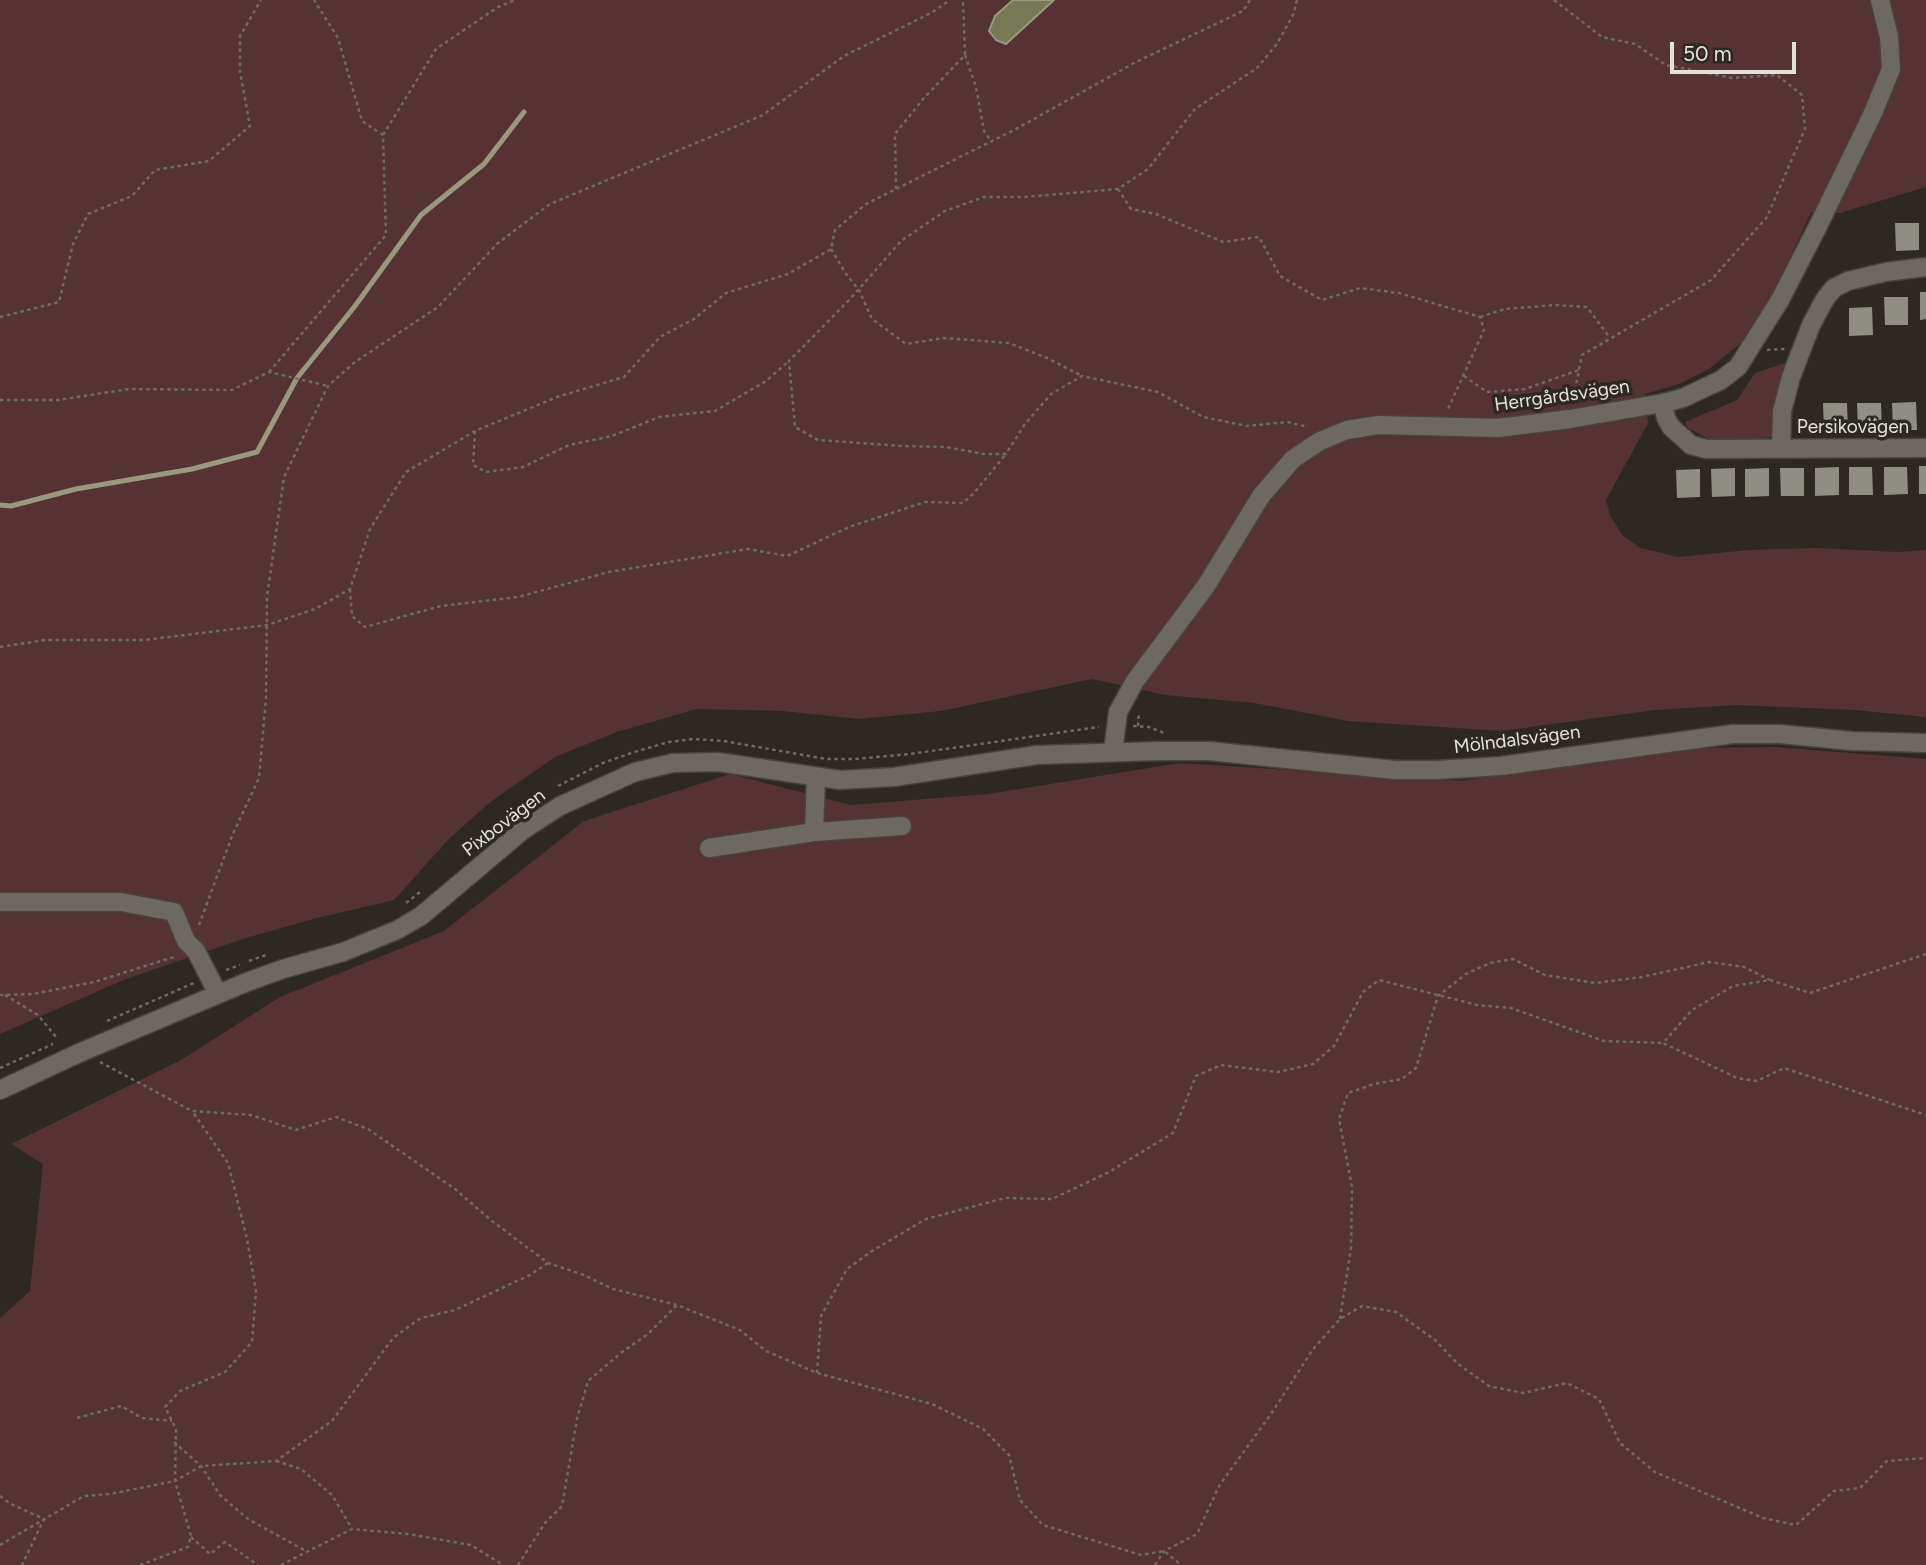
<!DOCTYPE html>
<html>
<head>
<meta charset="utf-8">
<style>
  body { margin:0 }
  #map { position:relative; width:1926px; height:1565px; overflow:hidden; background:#2d2824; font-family:Figtree,sans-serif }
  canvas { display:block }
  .scale { position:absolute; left:1670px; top:42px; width:126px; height:32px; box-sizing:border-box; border:4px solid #e4e1dd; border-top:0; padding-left:9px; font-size:21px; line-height:24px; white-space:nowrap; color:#e4e1dd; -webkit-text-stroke:5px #2d2824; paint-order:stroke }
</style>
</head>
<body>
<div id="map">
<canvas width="1926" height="1565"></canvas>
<div class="scale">50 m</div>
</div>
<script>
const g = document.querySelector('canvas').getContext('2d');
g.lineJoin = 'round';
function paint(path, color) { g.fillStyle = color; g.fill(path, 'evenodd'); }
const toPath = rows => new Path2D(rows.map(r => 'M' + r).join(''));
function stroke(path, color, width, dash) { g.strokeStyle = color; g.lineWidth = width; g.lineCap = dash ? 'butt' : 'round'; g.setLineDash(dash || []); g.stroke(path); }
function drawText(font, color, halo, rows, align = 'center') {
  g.font = font + ' Figtree,sans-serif'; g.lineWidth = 7; g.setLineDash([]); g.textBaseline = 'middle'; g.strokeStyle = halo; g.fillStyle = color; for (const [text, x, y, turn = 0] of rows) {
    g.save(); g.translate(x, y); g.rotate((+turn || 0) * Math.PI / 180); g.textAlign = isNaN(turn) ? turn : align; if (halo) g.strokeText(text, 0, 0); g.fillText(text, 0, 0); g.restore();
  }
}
paint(toPath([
  [0,0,1013,0,995,16,1006,44,1054,0,1926,0,1926,187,1840,213,1811,212,1768,305,1741,343,1709,369,1679,384,1645,394,1648,423,1606,500,1610,515,1623,536,1641,548,1678,557,1749,550,1815,548,1898,552,1926,550,1926,717,1855,710,1737,705,1655,710,1502,731,1348,721,1254,703,1165,695,1092,679,941,711,859,719,783,711,697,709,617,732,555,757,489,803,448,840,394,900,313,919,246,938,126,979,0,1034],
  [1791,361,1776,427,1772,436,1757,441,1714,442,1688,428,1685,422,1737,400,1755,373],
  [1775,747,1926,759,1926,1565,0,1565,0,1318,30,1291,43,1164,11,1144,181,1060,280,997,444,931,584,821,730,774,851,805,988,794,1180,763,1460,781,1695,748]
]), '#553234');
const water = toPath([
  [1013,0,1054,0,1006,44,996,40,989,31,995,16,1013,0]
]);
paint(water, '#787a55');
stroke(water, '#98997e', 2);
stroke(toPath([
  [0,505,11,506,76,489,192,469,257,452,297,378,355,306,421,215,484,164,524,112]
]), '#98997e', 5);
paint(toPath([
  [1895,223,1919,223,1919,250,1896,251],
  [1920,292,1926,292,1926,319,1920,320],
  [1884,297,1908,297,1908,325,1885,325],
  [1872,307,1873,335,1849,336,1849,308],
  [1916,402,1917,430,1893,430,1892,403],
  [1823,403,1847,403,1848,431,1824,431],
  [1857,403,1881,403,1882,430,1858,431],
  [1919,466,1926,466,1926,494,1919,494],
  [1839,467,1839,495,1815,496,1815,468],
  [1849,467,1872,467,1873,495,1849,495],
  [1884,467,1907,467,1908,494,1884,495],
  [1735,468,1735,496,1712,497,1711,469],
  [1769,468,1769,496,1745,497,1745,469],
  [1780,468,1804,468,1804,496,1781,496],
  [1700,469,1700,497,1677,498,1676,470]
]), '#908d85');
const minor = toPath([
  [1663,403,1666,418,1671,427,1691,445,1706,449,1926,448],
  [1781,448,1782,411,1791,377,1811,325,1825,299,1834,288,1848,281,1886,272,1926,267],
  [1113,752,1118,712,1135,681,1206,586,1261,496,1293,459,1320,441,1347,430,1378,425,1498,428,1570,419,1663,403,1683,398,1721,380,1738,367,1780,300,1819,224,1873,113,1891,69,1889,37,1880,0],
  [814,832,816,777],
  [709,848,814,832,902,826],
  [0,902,121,902,174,912,186,941,196,951,218,994],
  [0,1090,79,1053,247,982,283,969,343,952,397,930,421,916,523,830,560,806,635,772,673,763,718,762,840,780,894,777,1037,755,1158,751,1209,751,1395,770,1437,770,1501,766,1733,734,1780,734,1852,741,1926,743]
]);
stroke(minor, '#47433f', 21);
stroke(toPath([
  [1297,0,1294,13,1277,44,1257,68,1195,109,1148,169,1118,189,1024,197,984,197,945,211,901,241,852,297,789,361,795,427,818,440,902,446,946,447,984,454,1006,454,1025,424,1051,394,1082,376,1158,392,1203,417,1247,426,1287,422,1308,427],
  [1554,0,1602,37,1635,44,1666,65,1732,78,1777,75,1802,95,1805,129,1767,217,1711,280,1582,355,1573,400],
  [965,55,976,87,984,131,991,141],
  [383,135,436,49,498,7,515,0],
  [896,189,895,134,924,98,965,55,963,0],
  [1118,189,1131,209,1156,214,1223,242,1259,237,1280,276,1322,300,1360,288,1399,293,1480,317,1484,330,1448,409],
  [831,249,846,274,859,290,872,319,906,344,944,338,1009,343,1047,358,1082,376],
  [0,317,59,302,73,244,88,214,132,196,155,170,209,161,250,126,240,72,240,36,261,0],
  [1480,317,1505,309,1556,305,1587,307,1610,338],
  [1767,350,1785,349],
  [269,372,386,235,383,135,362,121,338,38,314,0],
  [1464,376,1487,392,1525,389,1579,370],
  [0,400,58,400,129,389,232,390,269,372,328,386],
  [475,431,473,465,486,472,523,467,569,445,612,436,659,417,715,411,766,381,789,361],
  [350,589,352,616,365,627,441,606,518,597,609,572,748,549,787,556,849,527,925,502,963,503,974,493,1006,454],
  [0,647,45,640,144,640,267,625,315,609,350,589,370,529,406,472,475,431,557,397,624,377,660,337,694,319,726,293,788,274,831,249,835,230,866,204,1016,129,1136,62,1243,11,1250,0],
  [1133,726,1149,727,1164,733],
  [1138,726,1139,712],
  [558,786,603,763,634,752,669,742,693,739,724,741,826,759,855,759,910,754,1099,727],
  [471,849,504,820,543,794],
  [406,903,420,892],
  [199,925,232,836,259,778,266,698,267,597,284,477,328,386,355,362,438,307,498,243,550,204,763,115,844,56,931,13,950,0],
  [1926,954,1810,993,1770,980,1733,986,1692,1010,1663,1043,1737,1078,1757,1081,1784,1068,1926,1115],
  [249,961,266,955],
  [226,970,240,965],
  [0,995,33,994,94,982,177,956],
  [5,995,38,1015,56,1037],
  [107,1021,194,983],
  [100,1062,192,1111,251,1115,296,1130,336,1117,368,1129,455,1189,492,1221,548,1263,584,1275,613,1289,677,1305,740,1330,766,1351,817,1373,932,1404,983,1429,1009,1455,1020,1500,1043,1525,1141,1555,1164,1551,1181,1565],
  [0,1068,53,1044],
  [1340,1319,1351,1248,1352,1187,1339,1119,1348,1093,1374,1084,1402,1079,1416,1068,1438,996,1466,974,1490,963,1513,959,1545,975,1595,983,1642,977,1709,962,1744,967,1770,980],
  [817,1373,821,1316,847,1269,872,1251,926,1219,1005,1198,1052,1199,1109,1172,1173,1133,1196,1076,1221,1065,1278,1072,1313,1064,1334,1046,1363,992,1379,980,1477,1005,1511,1008,1604,1041,1663,1043],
  [77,1418,121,1406,142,1418,172,1421],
  [174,1442,201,1466,220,1495,248,1519,304,1550],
  [276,1461,301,1469,332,1495,352,1529],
  [0,1496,9,1503,44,1519,22,1565],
  [191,1537,210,1554,225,1542,258,1565],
  [0,1545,84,1496,110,1494,175,1481,176,1429,165,1407,180,1391,225,1372,252,1342,256,1291,247,1239,228,1163,192,1111],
  [140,1565,188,1547,191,1536,175,1481,201,1466,276,1461,332,1421,393,1338,421,1318,455,1310,530,1275,548,1263],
  [281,1565,352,1529,408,1534,471,1545,503,1565],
  [518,1565,545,1523,562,1506,577,1419,588,1381,622,1352,648,1334,677,1305],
  [1155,1565,1164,1551,1197,1534,1219,1486,1271,1414,1313,1349,1340,1319,1362,1306,1396,1312,1435,1340,1458,1364,1489,1386,1523,1393,1567,1383,1599,1399,1620,1443,1655,1472,1763,1518,1796,1525,1834,1491,1860,1488,1887,1461,1926,1458]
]), '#6e6965', 2.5, [3.5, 3.5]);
stroke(minor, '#6e6863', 18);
drawText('19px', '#e4e1dd', '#2d2824', [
  ["Herrgårdsvägen",1562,396,-8],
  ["Persikovägen",1853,427],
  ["Mölndalsvägen",1517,740,-7],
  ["Pixbovägen",504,823,-37]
]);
</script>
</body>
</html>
